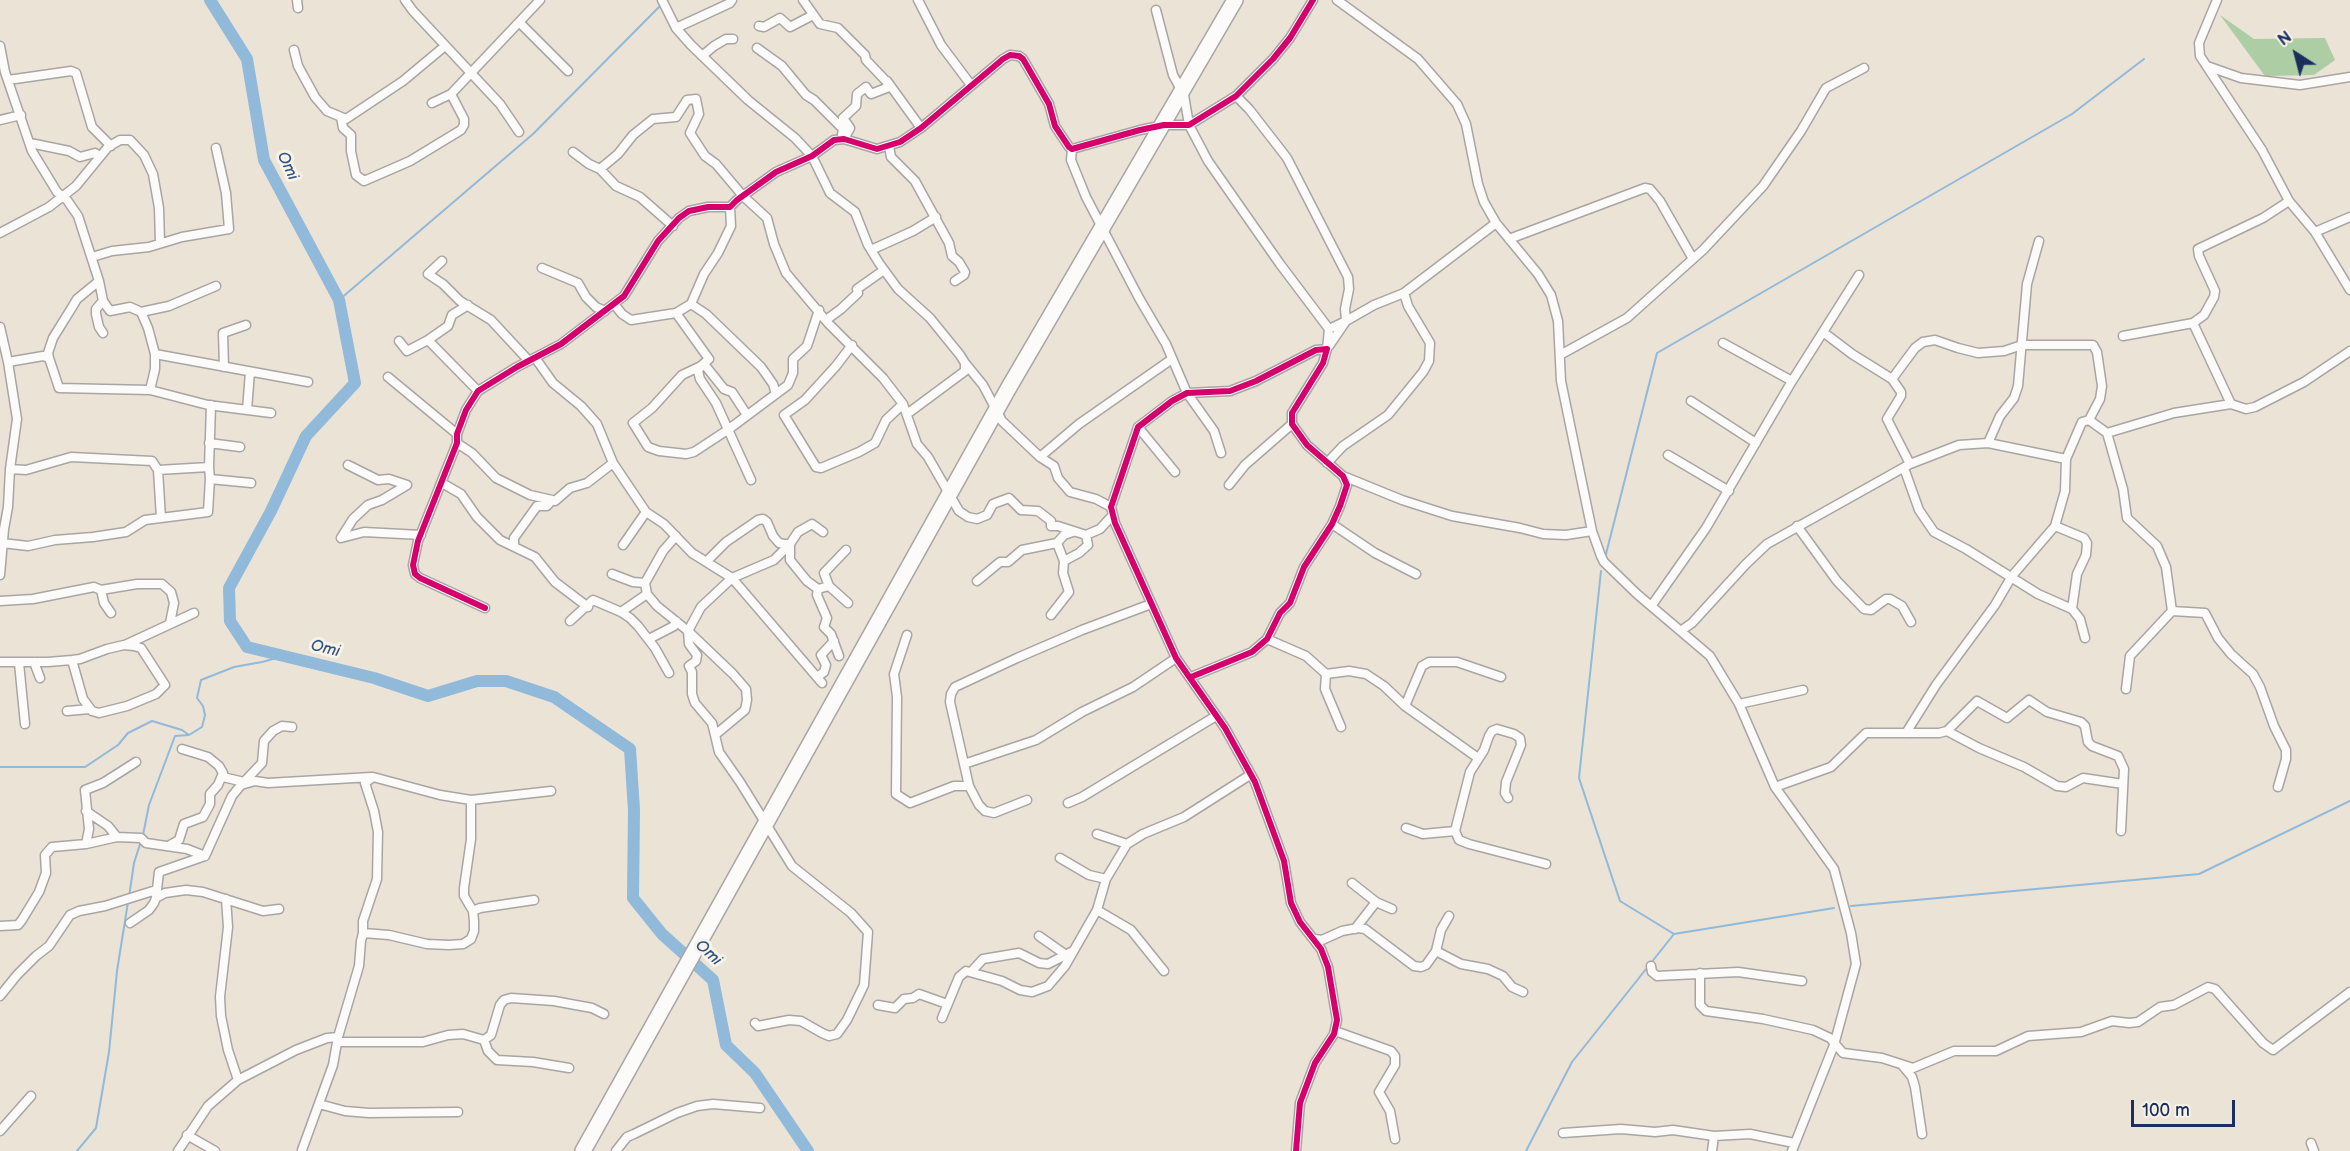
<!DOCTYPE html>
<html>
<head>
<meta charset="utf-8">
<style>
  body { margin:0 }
  #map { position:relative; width:2350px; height:1151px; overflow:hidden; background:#ebe3d6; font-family:"Balsamiq Sans",sans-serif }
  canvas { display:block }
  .north { position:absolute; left:2266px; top:24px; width:60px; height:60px; -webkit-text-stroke:4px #f7f3e8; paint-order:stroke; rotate:324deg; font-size:16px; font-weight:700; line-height:24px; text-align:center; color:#1b2f5e }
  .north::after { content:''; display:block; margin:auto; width:21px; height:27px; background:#1b2f5e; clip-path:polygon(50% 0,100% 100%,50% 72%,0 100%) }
  .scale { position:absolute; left:2131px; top:1100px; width:104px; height:27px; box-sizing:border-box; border:3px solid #1b2f5e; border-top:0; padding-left:8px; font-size:18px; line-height:21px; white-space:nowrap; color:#1b2f5e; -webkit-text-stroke:4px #f7f3e8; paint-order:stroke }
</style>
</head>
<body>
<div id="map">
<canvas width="2350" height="1151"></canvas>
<div class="north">N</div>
<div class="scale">100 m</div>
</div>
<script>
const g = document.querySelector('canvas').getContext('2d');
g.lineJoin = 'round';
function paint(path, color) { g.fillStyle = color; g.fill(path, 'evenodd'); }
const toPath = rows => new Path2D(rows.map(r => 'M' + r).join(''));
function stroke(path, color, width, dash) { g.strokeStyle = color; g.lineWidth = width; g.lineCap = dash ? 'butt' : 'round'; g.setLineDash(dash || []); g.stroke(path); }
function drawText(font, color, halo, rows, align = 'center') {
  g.font = font + ' "Balsamiq Sans",sans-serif'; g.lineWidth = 6; g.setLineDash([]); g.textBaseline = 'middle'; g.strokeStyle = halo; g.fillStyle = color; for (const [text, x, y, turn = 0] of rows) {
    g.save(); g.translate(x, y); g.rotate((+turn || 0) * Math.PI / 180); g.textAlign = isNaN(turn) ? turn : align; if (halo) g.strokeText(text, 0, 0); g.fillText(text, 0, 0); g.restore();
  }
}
paint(toPath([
  [2220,15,2254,39,2325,38,2335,60,2314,75,2265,76]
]), '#adcda4');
stroke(toPath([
  [339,300,533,134,660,6],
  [1606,554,1657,353,2072,114,2144,59],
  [1601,571,1579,778,1620,901,1674,934],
  [0,767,85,767,118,745,128,733,152,721,182,730,189,735],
  [143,835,149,805,175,736,189,735,202,727,205,715,203,706,197,698,201,680,234,667,262,662,280,657],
  [129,897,134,863,141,841],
  [1851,906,2199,874,2350,801],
  [77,1151,96,1128,109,1052,117,971,128,902],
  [1526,1151,1572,1062,1674,934,1834,908]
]), '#90b9da', 2);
stroke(toPath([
  [210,0,247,59,264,160,339,300,355,383,306,436,271,511,229,588,230,621,247,647,374,678,428,696,477,681,506,681,554,697,630,749,634,810,633,898,662,934,713,980,726,1045,755,1073,808,1151]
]), '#90b9da', 12);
const street = toPath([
  [297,0,298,8],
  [405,0,413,11,500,104,519,132],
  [662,0,676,28,691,45,748,100,795,138,812,156,830,193,855,212,868,245,879,263,898,289,930,318,960,355,965,363,965,371,907,414],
  [803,0,820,24,838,28,865,55,866,60,886,81,889,87,871,94,866,87,857,94,856,106,843,118,850,128,844,139],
  [918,0,941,45,971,85],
  [1337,0,1418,59,1457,104,1466,124,1478,184,1484,202,1496,223,1538,274,1551,295,1558,321,1561,381,1592,531,1601,556,1604,562,1637,594,1710,656,1739,704,1775,787,1834,869,1851,933,1856,964,1834,1045,1792,1151],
  [2217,0,2199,43,2200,56,2262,150,2289,201,2315,232,2350,290],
  [1156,10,1173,75,1184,95,1189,125,1208,161,1280,264,1329,329,1327,349],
  [520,23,568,71],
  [759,26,764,27,780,18,790,27,813,15],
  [676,28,730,3,732,0],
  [0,46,5,72,32,151,57,192,67,200,78,216,99,281,77,299,71,309,53,338,48,353,49,358],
  [757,48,782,66,806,95,814,100,843,129,842,135,844,138],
  [294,50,298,66,315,97,327,111,346,119,403,81,445,46],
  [702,56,714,46,726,39,733,39],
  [2207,66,2241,78,2300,85,2350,77],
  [8,80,71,71,76,73,92,127,111,146],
  [887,81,921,128],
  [1236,96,1249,109,1287,158,1348,277,1349,289,1345,309,1346,321,1329,329],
  [432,103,451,94,540,0],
  [341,117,343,128,351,135,351,151,356,175,364,181,410,161,461,130,464,125,464,119,451,94],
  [0,120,21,115],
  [30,143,69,151,80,157,95,153,99,156],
  [889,146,891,157,915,181,949,243,952,256,959,262,965,272,964,275,955,281],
  [1072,149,1071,160,1086,197,1139,298,1166,344,1187,393,1214,431,1221,453],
  [573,152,589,164,600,169,616,186,640,197,673,226],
  [600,169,618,154,633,135,653,119,676,117,687,100,696,99,699,114,690,133,705,156,716,164,743,196,767,218,774,244,786,273,828,323,883,378,903,404,917,444,928,457,959,511,968,517,977,519,987,515,993,504,1009,498,1021,510,1038,511,1051,521,1051,526,1058,526,1086,535,1100,529,1112,516],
  [2315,232,2350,217],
  [0,233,49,207,76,186,108,147,120,140,130,140,144,155,153,174,159,208,160,243],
  [1509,239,1645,188,1650,189,1660,201,1693,259],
  [871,250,913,231,936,217],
  [92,257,112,251,149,247,182,237,229,229,226,193,216,148],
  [442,261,428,274,443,284,460,301,491,320,529,361],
  [542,268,578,283,586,297,596,307,605,311],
  [99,281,103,301,110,311,130,307,141,312,148,328,155,354,155,369,150,390],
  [103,301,96,309,96,314,99,327,103,333],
  [614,304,622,314,631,320,676,313,691,304,704,274,718,253,731,226,730,207],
  [691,304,706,314,761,367,773,384,776,394],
  [141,312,169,306,216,286],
  [676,313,709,359,701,366,682,375,652,408,633,423,648,447,659,451,686,454,694,452,729,429,788,385,793,373,793,359,807,346,819,310],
  [826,320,841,309,858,293,857,289,884,270],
  [2193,323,2231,404],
  [0,327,8,362,43,356,49,358,59,388,150,390,208,405,271,413],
  [1823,332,1852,354,1892,379,1901,392,1901,396,1887,419,1910,464],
  [2123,336,2193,323,2204,315,2214,297,2215,291,2199,256,2198,249,2263,218,2289,201],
  [428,340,448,326,452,315,468,305],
  [399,341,407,351,428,340,478,391],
  [1723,343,1792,381],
  [852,345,836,366,805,400,784,415,816,467,821,468,859,452,875,443,886,420,903,404],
  [1329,346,1346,321,1374,305,1404,293],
  [155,354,308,382],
  [1560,355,1627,318,1703,250,1763,186,1801,131,1826,88,1864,68],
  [536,359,553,383,581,406,597,424,613,463,646,512,664,524,692,553,732,578,701,607,688,631,689,644,697,655,696,661,689,666,692,672,692,694,695,703,712,723,715,735],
  [965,363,983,385,1002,421,1040,457],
  [704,364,724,389,732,392,747,415],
  [701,366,698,371,700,379,716,403,751,480],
  [224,367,223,333,246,325],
  [388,377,457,434],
  [1892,379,1915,348,1923,342,1935,340,1958,348,1978,353,2004,351,2022,345,2093,345,2097,352,2102,386,2100,399,2089,420],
  [1691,401,1756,443],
  [247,410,250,372],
  [1138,427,1175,472],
  [2107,433,2123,489,2127,518,2157,546,2166,567,2172,611,2205,613,2218,638,2231,654,2253,674,2260,687,2274,726,2286,750,2286,759,2278,787],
  [209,443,240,447],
  [457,443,472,453,496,478,530,495,552,500,555,501,570,488,587,483,613,463],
  [1988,443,2000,416,2014,398,2018,386,2027,284,2039,241],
  [1668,455,1729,491],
  [1327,463,1343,446,1388,415,1423,372,1429,361,1430,343,1408,306,1404,293,1496,223],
  [348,465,378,480,389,479,407,485,382,500,368,505,353,519,341,538,364,532,421,535],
  [209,467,211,405],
  [1904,468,1919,510,1934,532,1966,549,2038,594,2072,609,2080,619,2085,638],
  [10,469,26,470,71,457,152,461,158,470,209,467,210,479,251,483],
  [158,470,161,518],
  [1343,476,1402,500,1452,516,1520,528,1543,534,1566,535,1592,531],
  [442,483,461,494,477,517,500,540,535,557,555,582,588,607],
  [1229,485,1245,465,1292,424],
  [1111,507,1096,499,1070,492,1058,478,1054,466,1040,457,1079,424,1172,359],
  [1332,524,1375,553,1416,574],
  [1797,526,1837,581,1864,609,1871,610,1886,599,1890,599,1902,606,1911,622],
  [2055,526,2084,538,2087,543,2086,555,2077,574,2072,609],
  [676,536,663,551,645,583,647,594,657,606,688,631,733,674,746,689,747,700,745,710,715,735,719,752,740,782,792,866,851,913,868,932,864,985,847,1020,837,1034,829,1036,822,1033,801,1021,789,1020,758,1026,755,1023],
  [2,543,28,546,55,540,93,537,126,532,145,520,208,512,210,479],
  [514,544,514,538,537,506,547,506,552,500],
  [790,544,774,560,732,578,822,683],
  [790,544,790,560,807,581,818,589],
  [623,545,646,512],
  [846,550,824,573,829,586,848,603],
  [707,561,726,542,758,520,763,519,767,522,773,536,779,543,784,544,790,544,798,532,812,524,823,532],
  [1064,561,1079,553,1088,545,1086,535],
  [612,574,633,582,645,583],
  [0,575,4,529,8,507,10,469,17,419,8,362],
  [977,581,1000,562,1008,562,1022,550,1057,543,1064,535,1073,532],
  [829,586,818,589,817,595,827,618,824,627,831,634,839,656],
  [101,590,104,603,111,613],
  [0,601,33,599,94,587,101,590,137,584,162,584,171,592,174,603,170,623],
  [1652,605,1706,528,1792,381,1859,275],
  [485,608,420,578,415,574,413,565,418,541,457,443,457,434,466,410,478,391,517,367,561,344,624,296,658,241,679,218,689,211,708,207,730,207,737,200,776,172,812,156,834,140,844,139,877,149,900,142,921,128,1003,59,1010,55,1019,56,1023,59,1049,104,1055,126,1069,147,1072,149,1140,130,1164,125,1189,125,1236,96,1273,59,1290,38,1313,0],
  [621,612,647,594],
  [1051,615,1069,592,1063,573,1064,561,1057,543],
  [570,621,593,600,621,612,630,618,638,626,655,648,669,673],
  [1682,630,1692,623,1746,564,1767,544,1910,464,1959,445,1988,443,2066,459,2082,422,2089,420,2107,433,2174,413,2231,404,2246,409,2255,407,2304,382,2350,351],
  [907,635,894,674,897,697,896,794,910,803,954,786,969,786],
  [649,639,674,626,676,621],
  [1267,639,1306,656,1326,674,1349,671,1366,674,1384,686,1405,706,1478,758],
  [125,645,194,613],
  [0,662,48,662,72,660,80,659,107,649,124,645,134,646,141,648,165,685,156,694,127,706,99,713,92,711,83,699,72,660],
  [34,662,40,678],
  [19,663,25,724],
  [1326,674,1325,689,1341,727],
  [817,677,824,672,826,665,821,655,834,641],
  [1191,677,1252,652,1267,639,1280,613,1290,603,1304,567,1332,524,1340,506,1347,485,1343,476,1307,445,1292,424,1292,413,1323,363,1327,349,1316,350,1256,381,1230,391,1187,393,1172,401,1138,427,1111,507,1115,523,1176,658,1225,728,1255,782,1284,861,1291,903,1300,922,1321,949,1328,967,1337,1020,1334,1034,1315,1063,1300,1103,1296,1151],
  [2126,689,2130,656,2172,611],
  [1739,704,1803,690],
  [1405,706,1422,666,1429,662,1457,662,1501,677],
  [67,711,90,709],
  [1947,731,1979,748,2024,767,2057,786,2066,787,2083,778,2123,784],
  [1906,733,1936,685,1995,605,2012,576,2055,526,2065,491,2066,459],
  [964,764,1036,740,1082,712,1133,687,1176,658],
  [223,777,244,782,262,763,264,741,273,731,282,726,292,727],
  [1775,787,1831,767,1866,733,1939,733,1947,731,1977,701,2007,718,2029,700,2047,712,2081,722,2085,726,2088,742,2092,746,2118,756,2124,769,2121,831],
  [1027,800,994,813,985,811,979,805,969,786,950,702,951,694,955,687,1017,658,1082,630,1151,604],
  [1068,803,1082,797,1216,716],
  [86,811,108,826,117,837,141,838,146,843,187,849,205,856],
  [1406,828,1423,834,1455,831,1470,772,1484,750,1489,736,1492,731,1497,729,1514,734,1520,738,1521,745,1506,782,1505,793,1508,798],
  [1455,831,1459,840,1469,844,1546,864],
  [1097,834,1127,844,1143,834,1184,817,1250,775],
  [86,844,117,837],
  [170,845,179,840,184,824,203,817,210,804,210,794,218,785,223,773,219,766,208,757,182,749],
  [1060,858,1089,875,1106,879],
  [1352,883,1376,902],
  [156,898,165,893,186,890,203,892,263,911,279,909],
  [226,899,228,927,220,997,221,1016,228,1050,238,1080],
  [1097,910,1131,930,1164,971],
  [473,911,480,908,534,900],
  [130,923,149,910,154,903,156,898,159,872,205,856,232,796,241,785,255,781,268,783,371,777],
  [0,926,18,925,22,920,39,892,46,873,45,855,52,847,86,844,89,829,85,790,103,783,136,762],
  [1355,929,1376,902,1392,909],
  [363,933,363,921,377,879,378,832,374,811,365,783,373,777,440,795,471,800,551,791],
  [1039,936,1066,955],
  [1315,939,1322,940,1342,931,1358,928,1365,929,1414,966,1421,967,1426,965,1436,951,1461,964,1488,969,1503,976,1512,987,1523,992],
  [1436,951,1441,930,1449,916],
  [1651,966,1652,972,1657,976,1738,972,1802,981],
  [971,972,983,959,1019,953,1039,963,1048,964,1073,951],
  [1700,973,1700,1005,1706,1011,1763,1019,1813,1030,1830,1038,1843,1053,1882,1058,1913,1068,1954,1051,1996,1051,2028,1036,2081,1032,2112,1021,2129,1023,2138,1022,2160,1007,2174,1005,2208,987,2215,989,2263,1043,2273,1050,2350,992],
  [0,996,17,975,36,956,49,946,70,915,79,911,105,906,156,890],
  [878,1005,895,1008,904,999,913,998,919,994,947,1004],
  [942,1018,959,977,966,971,1002,981,1020,990,1032,992,1048,986,1065,966,1097,910,1106,879,1127,844],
  [1335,1031,1391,1051,1395,1056,1395,1065,1379,1092,1390,1111,1395,1139],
  [484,1040,491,1035,500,1005,504,1000,511,998,554,1001,592,1008,604,1014],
  [338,1042,423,1042,448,1035,463,1034,484,1040,488,1051,497,1060,533,1062,569,1068],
  [1903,1066,1912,1077,1915,1087,1922,1134],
  [319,1104,345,1111,369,1113,458,1112],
  [0,1131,31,1096],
  [1563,1133,1621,1129,1655,1132,1673,1130,1714,1136,1750,1134,1794,1143],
  [187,1135,215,1151],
  [2311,1143,2314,1151],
  [302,1150,333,1065,338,1037,359,966,361,941,363,933,389,935,427,944,449,945,463,944,471,939,474,931,474,921,473,911,464,896,464,888,471,839,471,800],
  [178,1151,208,1106,238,1080,296,1050,327,1038,338,1037],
  [616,1151,627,1137,634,1134,677,1113,697,1106,713,1104,760,1108],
  [1712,1151,1714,1136]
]);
const highway = toPath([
  [583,1151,1008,389,1235,0]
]);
stroke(street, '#a8a5a4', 11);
stroke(highway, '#a8a5a4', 18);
stroke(street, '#fcfbf9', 8);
stroke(highway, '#fcfbf9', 15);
stroke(toPath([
  [485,608,420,578,415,574,413,565,418,541,457,443,457,434,466,410,478,391,517,367,561,344,624,296,658,241,679,218,689,211,708,207,730,207,737,200,776,172,812,156,834,140,844,139,877,149,900,142,921,128,1003,59,1010,55,1019,56,1023,59,1049,104,1055,126,1069,147,1072,149,1140,130,1164,125,1189,125,1236,96,1273,59,1290,38,1313,0],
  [1191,677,1252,652,1267,639,1280,613,1290,603,1304,567,1332,524,1340,506,1347,485,1343,476,1307,445,1292,424,1292,413,1323,363,1327,349,1316,350,1256,381,1230,391,1187,393,1172,401,1138,427,1111,507,1115,523,1176,658,1225,728,1255,782,1284,861,1291,903,1300,922,1321,949,1328,967,1337,1020,1334,1034,1315,1063,1300,1103,1296,1151]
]), '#d6006c', 6);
drawText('italic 16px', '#325384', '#f7f3e8', [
  ["Omi",287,166,65],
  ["Omi",325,649,13],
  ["Omi",708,953,43]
]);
</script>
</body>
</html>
